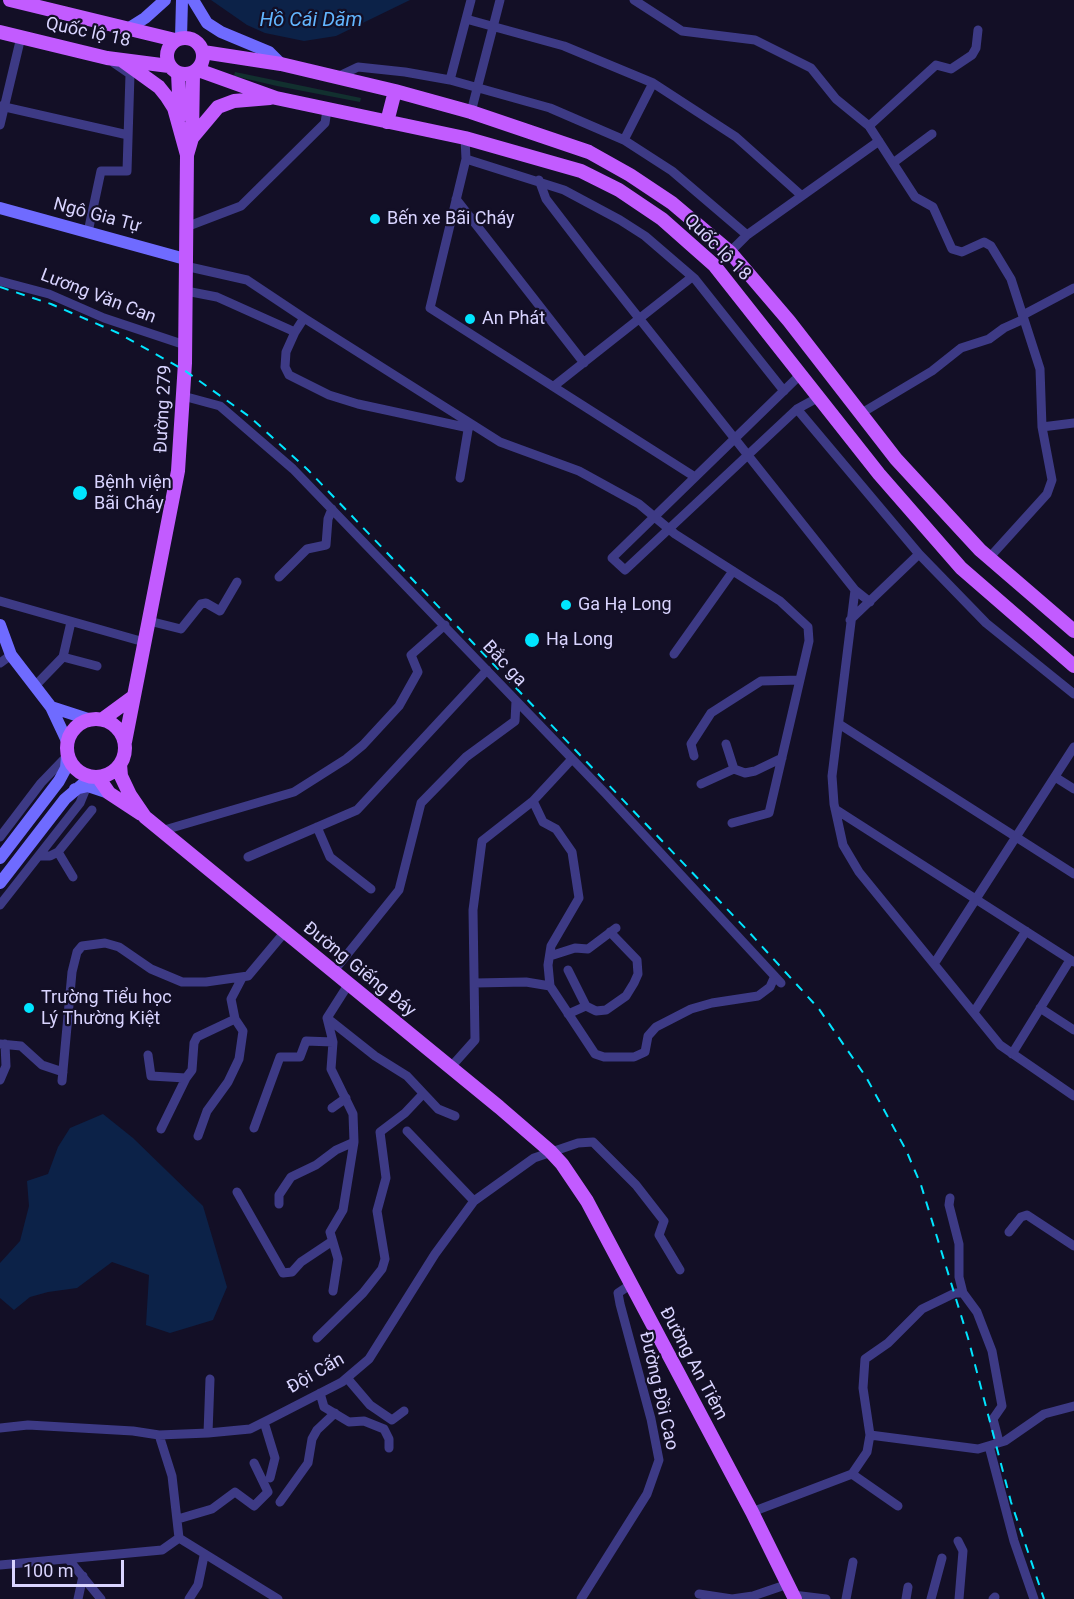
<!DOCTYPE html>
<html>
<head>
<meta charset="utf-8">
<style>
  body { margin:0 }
  #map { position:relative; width:1074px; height:1599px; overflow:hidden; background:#130f26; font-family:Roboto,sans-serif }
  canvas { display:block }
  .scale { position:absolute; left:12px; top:1560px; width:112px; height:27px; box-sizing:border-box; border:3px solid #d9d4ff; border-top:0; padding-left:8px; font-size:18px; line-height:21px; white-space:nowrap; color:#d9d4ff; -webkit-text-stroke:4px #130f26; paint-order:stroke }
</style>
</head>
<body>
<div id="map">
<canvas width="1074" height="1599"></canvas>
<div class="scale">100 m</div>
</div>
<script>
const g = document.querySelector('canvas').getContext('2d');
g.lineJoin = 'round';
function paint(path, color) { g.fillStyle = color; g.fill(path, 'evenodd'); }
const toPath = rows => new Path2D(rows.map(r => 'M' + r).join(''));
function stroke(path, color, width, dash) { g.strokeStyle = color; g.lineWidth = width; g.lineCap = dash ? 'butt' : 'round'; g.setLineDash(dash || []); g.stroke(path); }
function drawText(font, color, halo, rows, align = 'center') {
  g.font = font + ' Roboto,sans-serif'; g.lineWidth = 4.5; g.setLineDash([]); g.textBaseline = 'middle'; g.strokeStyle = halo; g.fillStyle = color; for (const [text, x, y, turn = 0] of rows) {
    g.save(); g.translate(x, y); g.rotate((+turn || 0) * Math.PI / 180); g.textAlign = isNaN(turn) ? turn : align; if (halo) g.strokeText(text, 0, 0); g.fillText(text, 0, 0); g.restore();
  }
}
paint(toPath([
  [235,72,361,98,360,102,277,86,234,76]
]), '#12302f');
paint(toPath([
  [211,0,410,0,336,36,304,41,265,33,247,25],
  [103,1114,133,1138,203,1206,227,1287,213,1320,170,1333,146,1325,149,1275,112,1262,77,1288,48,1292,30,1297,14,1310,0,1298,0,1263,20,1241,29,1206,27,1181,48,1174,58,1147,70,1128]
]), '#0c2248');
stroke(toPath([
  [634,0,682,31,755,40,811,68,836,99,869,126,915,197,933,207,952,249,962,252,984,242,991,246,1011,279,1040,369,1042,427,1052,480,1047,494,989,558],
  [466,19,564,46,653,83,736,137,802,196],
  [337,77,358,67,405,72,450,80,550,108,624,140,672,171,747,235],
  [450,80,471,0],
  [0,106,128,135],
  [471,112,500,0],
  [0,125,21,37],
  [869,126,936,65,951,69,972,55,976,48,978,30],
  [465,138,466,159,430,308,695,477],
  [624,140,653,83],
  [466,159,564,190,620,220,645,236,695,279,784,391],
  [893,163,932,134],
  [539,180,546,199,592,259,855,590,870,602],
  [456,199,584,363],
  [186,227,241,206,325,123,327,110],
  [88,232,101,171,127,171,130,74,114,63],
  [730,252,747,235,879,141],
  [185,266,247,280,304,318],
  [0,281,49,294,104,318,185,345],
  [186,291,217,297,295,332,304,318,500,442,579,471,639,504,675,534,780,601,808,627,809,641,769,813,732,823],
  [1023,315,1074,288],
  [295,332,286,352,285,367,289,375,329,395,358,404,469,428],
  [800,375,612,558,625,570,797,409,819,397],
  [554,386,692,277],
  [183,396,220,406,293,469,606,794,781,983],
  [797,409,919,554,986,623,1074,694],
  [860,414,932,371,961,348,989,339,1004,328,1024,319],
  [1042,427,1074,423],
  [460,478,469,424],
  [279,577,307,549,326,545,328,519,332,509],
  [855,590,832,776,834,804,843,845,859,872,1000,1045,1074,1096],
  [0,601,144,642],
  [850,620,919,554],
  [149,621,181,629,201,604,206,603,220,611,237,582],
  [674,654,733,571],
  [63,657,97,666],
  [0,663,11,655],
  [34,687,63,657,71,622],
  [839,724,1074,874],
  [726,744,734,769],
  [694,756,691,744,711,713,761,681,800,680],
  [1055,777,1074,789],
  [701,784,734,769,745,773,755,771,782,758],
  [533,801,543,822,556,829,572,852,579,898,551,946,548,965,550,986,595,1054,604,1057,634,1057,645,1052,648,1036,656,1027,691,1009,712,1003,758,996,770,987,774,978],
  [835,809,1074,962],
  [317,827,330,857,371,889],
  [161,831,294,792,346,759,363,745,399,706,418,672,411,655,445,625],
  [0,837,41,783,67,756],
  [58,852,73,877],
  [40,856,50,856,58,852,92,810],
  [248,857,357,810,487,670],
  [0,905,80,803,89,781],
  [550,956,575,948,588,949,616,928],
  [934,964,1074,747],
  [568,970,586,1006],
  [333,972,399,890,421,803,466,757,515,721,516,701],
  [475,983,526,982,550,986],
  [1040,1008,1074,1030],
  [974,1012,1026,931],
  [568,1014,586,1006,596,1011,606,1010,626,996,634,983,638,974,637,960,610,932],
  [327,1018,375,1056,407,1076,438,1109,455,1116],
  [0,1044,21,1046,42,1065,63,1072],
  [1012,1054,1070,960],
  [148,1055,151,1076,186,1078,192,1070,194,1043,197,1037,235,1019],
  [450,1068,475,1040,473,910,482,841,533,801,572,759],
  [0,1080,6,1066,5,1044],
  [62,1081,72,972,77,952,82,946,105,943,119,947,151,969,182,982,206,982,248,976,284,933],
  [332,1108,346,1098],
  [254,1128,280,1057,300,1057,306,1041,333,1042],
  [161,1129,186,1078],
  [407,1131,474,1201],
  [198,1136,207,1111,228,1082,239,1059,243,1031,235,1019,231,999,242,978],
  [237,1192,283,1273,292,1272,301,1262,331,1242],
  [950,1198,949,1205,959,1244,959,1277,963,1293],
  [279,1204,279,1195,291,1177,316,1165,336,1150,354,1142],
  [1009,1232,1021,1217,1027,1215,1074,1246],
  [333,1291,338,1259,330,1232,343,1210,354,1142,353,1114,331,1069,333,1042,327,1018,348,985],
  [317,1338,363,1293,382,1269,385,1259,377,1211,386,1178,380,1132,405,1113,422,1095],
  [347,1378,370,1405,392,1420,404,1411],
  [320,1393,324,1407,349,1422,364,1421,384,1429,389,1439,389,1448],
  [264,1422,275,1458,270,1478],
  [0,1428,28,1425,133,1431,159,1435,208,1433,250,1429,272,1418,342,1382,369,1359,435,1254,474,1201,534,1158,578,1143,593,1142,636,1185,664,1221,659,1235,680,1270],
  [208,1433,210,1379],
  [159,1435,172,1476,179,1538,278,1599],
  [870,1435,978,1449,1005,1441,1044,1414,1074,1406],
  [989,1446,1014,1541,1034,1599],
  [852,1474,898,1506],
  [280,1502,308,1463,312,1439,317,1430,335,1413],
  [752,1512,852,1474,867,1452,870,1435,863,1388,865,1359,888,1343,922,1309,955,1293,963,1293,977,1312,992,1351,1002,1406,993,1419,999,1442],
  [178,1519,212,1509,235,1492,254,1506,268,1492,254,1463],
  [958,1541,963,1551,959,1599],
  [69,1560,101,1599],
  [0,1565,162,1550,179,1538],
  [699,1594,732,1599,753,1596,788,1584],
  [793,1595,826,1599],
  [78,1599,83,1576],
  [189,1599,198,1585,204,1556],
  [581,1599,647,1494,659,1460,651,1419,620,1304,618,1293,630,1285],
  [846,1599,853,1562],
  [906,1599,908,1587],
  [931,1599,942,1558],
  [993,1599,995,1597]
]), '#3d3a85', 9);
stroke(toPath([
  [193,0,207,23,221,32,269,52,281,64],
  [126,30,145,18,165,0],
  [181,38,182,0],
  [0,208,185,259],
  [0,625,11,655,51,707,67,741],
  [51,707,88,719],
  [75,789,88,786,109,793],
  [0,858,59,781,66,768,67,756],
  [0,883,65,799,91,777]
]), '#6f6bff', 12);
stroke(toPath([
  [10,0,175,40],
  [0,32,107,58,169,66],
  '167 56a18 18 0 1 1 36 0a18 18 0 1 1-36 0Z',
  [203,52,281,64,395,91,471,112,589,152,630,175,672,203,730,252,789,321,896,459,980,550,1074,631],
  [123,61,159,87,167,97,174,108,187,155],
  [198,70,276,98,465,138,581,171,619,190,662,219,714,265,879,474,961,568,1074,666],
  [178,73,180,116],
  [387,122,395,91],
  [192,138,218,107,234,101,270,98],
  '67 748a29 29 0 1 1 58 0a29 29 0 1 1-58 0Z',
  [103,719,133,697],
  [125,742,178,471,185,363,187,155,192,138,193,73],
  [120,764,121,776,130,795,145,817,499,1107,550,1151,562,1164,587,1201,752,1512,795,1599],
  [98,777,109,793,141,814]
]), '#c25bff', 14);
stroke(toPath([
  [0,287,51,304,118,333,184,370,250,417,308,470,748,931,819,1009,866,1077,906,1150,921,1185,968,1338,1011,1502,1044,1599]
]), '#00e5ff', 2, [9, 8]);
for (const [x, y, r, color] of [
  [375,219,6,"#00e5ff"],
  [470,319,6,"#00e5ff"],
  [80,493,8,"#00e5ff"],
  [566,605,6,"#00e5ff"],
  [532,640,8,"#00e5ff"],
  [29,1008,6,"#00e5ff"]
]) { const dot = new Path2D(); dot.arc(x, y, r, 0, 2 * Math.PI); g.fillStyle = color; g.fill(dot); stroke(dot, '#130f26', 2); }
drawText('18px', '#d9d4ff', '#130f26', [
  ["Quốc lộ 18",88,33,12],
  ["Ngô Gia Tự",97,216,15],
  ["Quốc lộ 18",717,248,45],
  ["Lương Văn Can",98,297,21],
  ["Đường 279",164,409,-87],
  ["Bắc ga",504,664,47],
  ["Đường Giếng Đáy",359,970,39],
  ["Đường An Tiêm",693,1364,62],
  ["Đội Cấn",316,1374,-30],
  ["Đường Đồi Cao",658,1391,77]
]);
drawText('18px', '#d9d4ff', '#130f26', [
  ["Bến xe Bãi Cháy",387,219],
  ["An Phát",482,319],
  ["Bệnh viện",94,483],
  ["Bãi Cháy",94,504],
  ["Ga Hạ Long",578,605],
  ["Hạ Long",546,640],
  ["Trường Tiểu học",41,998],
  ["Lý Thường Kiệt",41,1019]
], 'left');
drawText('italic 20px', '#62b6ff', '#130f26', [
  ["Hồ Cái Dăm",311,21]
]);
</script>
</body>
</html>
